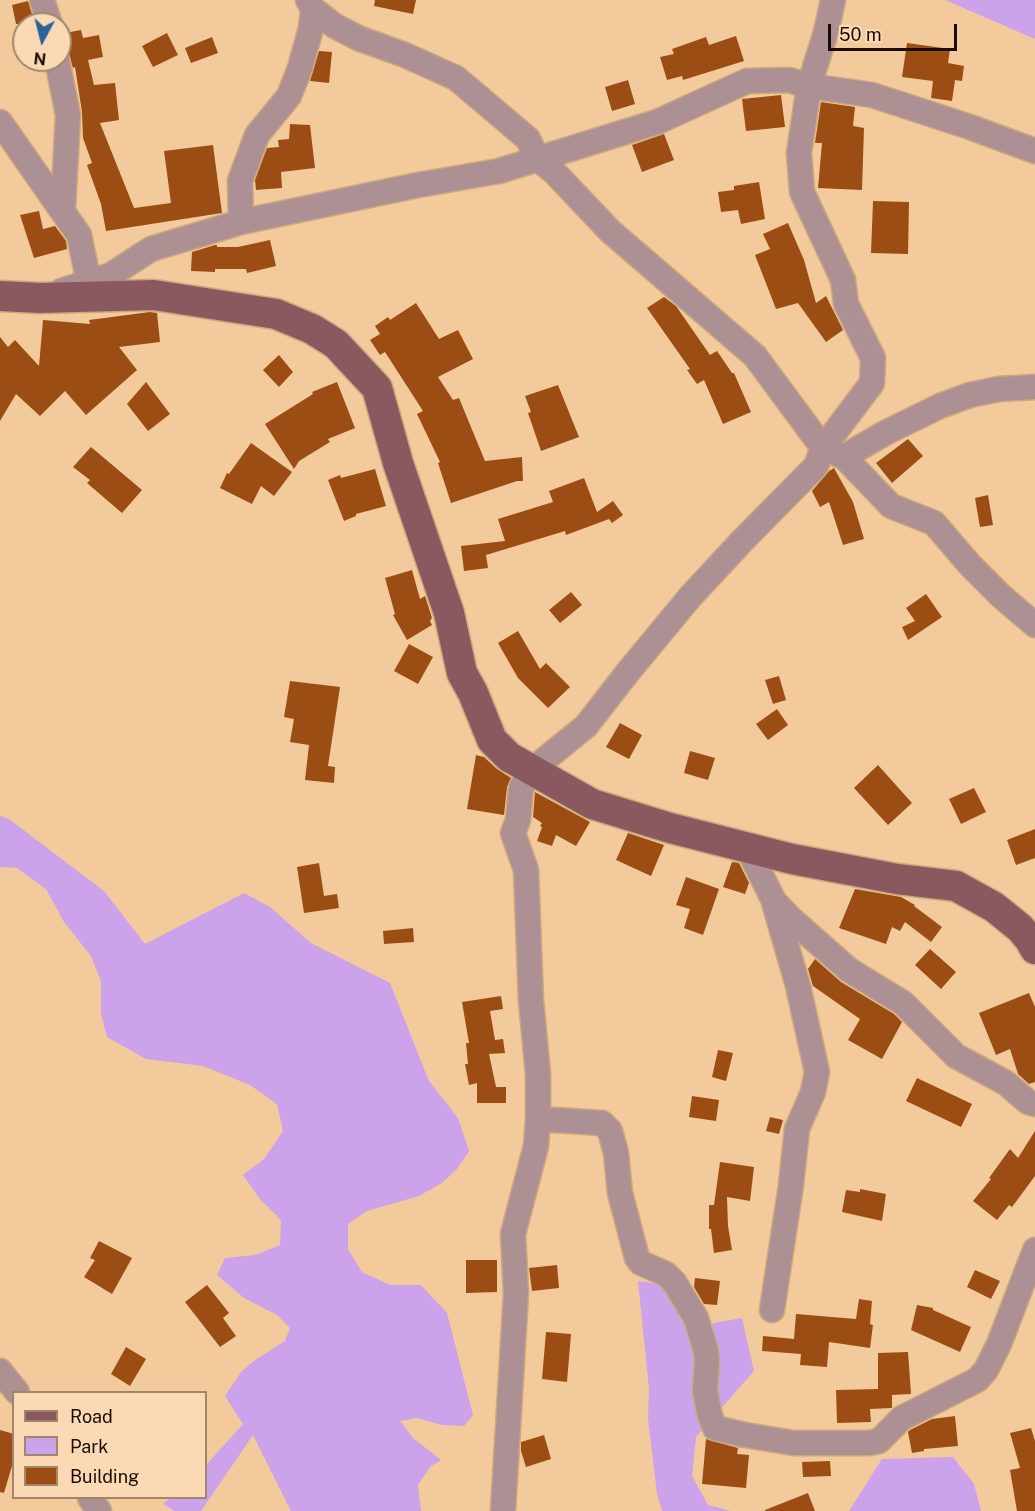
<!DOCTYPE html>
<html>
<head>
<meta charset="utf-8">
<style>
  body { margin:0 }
  #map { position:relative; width:1035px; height:1511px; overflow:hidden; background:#f3ca9b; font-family:"Public Sans",sans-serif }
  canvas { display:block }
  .legend { position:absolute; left:12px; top:1391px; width:195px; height:108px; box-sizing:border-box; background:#fad9b4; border:2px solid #a0876c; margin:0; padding:8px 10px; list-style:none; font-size:18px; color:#1a0c00 }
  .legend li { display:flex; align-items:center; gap:12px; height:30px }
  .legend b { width:30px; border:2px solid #a0876c }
  .north { position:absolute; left:12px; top:12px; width:60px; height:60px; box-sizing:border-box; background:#fad9b4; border:2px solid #a0876c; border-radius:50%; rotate:187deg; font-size:16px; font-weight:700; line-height:24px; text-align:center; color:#1a0c00 }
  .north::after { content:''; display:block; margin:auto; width:21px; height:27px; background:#2a639b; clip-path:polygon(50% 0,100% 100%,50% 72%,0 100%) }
  .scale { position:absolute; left:828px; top:24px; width:129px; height:27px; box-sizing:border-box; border:3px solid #1a0c00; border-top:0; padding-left:8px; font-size:18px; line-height:21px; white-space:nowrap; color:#1a0c00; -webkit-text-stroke:4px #fad9b4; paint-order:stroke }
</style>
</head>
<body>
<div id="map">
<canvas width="1035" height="1511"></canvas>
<ul class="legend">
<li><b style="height:8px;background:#8a595f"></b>Road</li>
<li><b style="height:16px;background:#cca3ea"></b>Park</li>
<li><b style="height:16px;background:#9c4d13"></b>Building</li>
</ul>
<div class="north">N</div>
<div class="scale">50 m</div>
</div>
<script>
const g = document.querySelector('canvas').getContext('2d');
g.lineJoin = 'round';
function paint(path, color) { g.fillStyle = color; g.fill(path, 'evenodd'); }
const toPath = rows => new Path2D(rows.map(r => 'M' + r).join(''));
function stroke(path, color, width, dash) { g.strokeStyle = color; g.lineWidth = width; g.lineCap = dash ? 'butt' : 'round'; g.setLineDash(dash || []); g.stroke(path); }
paint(toPath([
  [945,0,1035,0,1035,39],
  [0,816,9,819,104,891,145,944,244,893,270,907,311,943,390,983,429,1081,458,1118,469,1151,457,1169,442,1183,419,1196,367,1211,348,1224,348,1249,362,1272,390,1285,421,1285,447,1313,473,1415,464,1426,442,1425,417,1418,400,1421,413,1438,441,1460,430,1467,418,1485,421,1511,291,1511,253,1435,201,1511,175,1511,163,1504,170,1498,206,1498,206,1465,243,1424,225,1396,241,1372,255,1360,285,1341,290,1328,277,1315,244,1298,217,1275,225,1258,255,1255,280,1245,281,1220,260,1199,243,1175,264,1159,283,1131,277,1104,250,1085,203,1066,146,1059,107,1037,101,1014,101,981,91,956,64,922,46,889,17,868,0,867],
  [638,1281,669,1285,686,1328,742,1318,754,1371,696,1437,692,1476,708,1505,730,1511,662,1511,657,1494,648,1419,649,1389],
  [953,1457,974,1484,981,1511,849,1511,882,1459]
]), '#cca3ea');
paint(toPath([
  [375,0,416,0,413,14,374,6],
  [28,1,35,24,16,24,12,5],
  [81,30,83,38,99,35,103,57,88,60,94,85,115,83,119,120,100,123,134,208,171,203,164,151,213,145,222,213,106,231,101,204,87,165,92,163,83,138,82,112,75,67,73,68,68,51,60,46,60,34],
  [167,33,178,55,153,67,142,46],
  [736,36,744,61,683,80,682,76,667,80,660,57,674,54,672,49,706,37,709,45],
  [212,37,218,53,191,63,185,48],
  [907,43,950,49,948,63,964,66,962,81,955,80,952,101,931,98,933,81,902,77],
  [319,51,332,52,329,83,310,81],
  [628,80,635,104,612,111,605,87],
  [781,95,785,127,746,131,742,99],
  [821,102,855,107,853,126,864,128,862,190,818,188,822,143,815,143],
  [290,124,310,125,315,168,281,172,282,188,256,190,255,180,267,148,279,147,278,140,289,139],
  [664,134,674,160,642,172,632,145],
  [759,182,765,219,741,224,738,210,721,212,718,192,734,190,734,186],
  [873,201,909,202,908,254,871,253],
  [39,211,43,229,55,226,66,241,67,249,34,258,20,215],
  [788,223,804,260,816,303,826,296,843,330,826,342,798,303,776,309,755,255,770,249,763,234],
  [270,240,276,266,247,273,246,269,215,269,215,272,191,271,192,252,215,245,217,245,217,247,238,247],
  [664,297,676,306,710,355,717,351,732,373,734,373,751,412,723,424,704,380,697,384,687,370,690,369,647,308],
  [416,303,439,339,458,330,473,359,438,377,453,400,459,398,485,461,522,457,523,481,517,481,451,503,438,463,440,462,417,414,423,411,385,352,380,355,370,340,380,334,375,326,388,317,390,320],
  [150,312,157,313,160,342,119,347,137,370,86,415,65,391,40,416,16,394,0,421,0,337,8,347,15,340,39,366,43,320,90,324,89,320],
  [279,355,293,372,279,387,263,370],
  [146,382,170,414,148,431,127,404],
  [337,382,355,428,328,439,330,442,299,461,294,469,265,424,313,394,312,392],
  [558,385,579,437,541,451,528,413,531,412,525,396],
  [908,439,923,456,892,483,876,463],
  [251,443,292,472,274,496,261,486,252,504,220,488,227,473,229,474],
  [91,447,142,490,122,513,87,483,90,480,73,467],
  [834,468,853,502,864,539,843,545,829,502,820,507,812,491,829,471],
  [375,469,386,506,356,514,356,516,344,521,328,480,340,475,341,478],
  [584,478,597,512,613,501,623,515,612,523,609,519,566,535,565,531,486,555,488,568,464,571,461,546,505,541,498,519,553,502,549,491],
  [988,495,993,525,980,527,975,498],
  [412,570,420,599,425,596,432,618,430,621,432,625,407,640,393,615,395,614,385,578],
  [571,592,582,605,560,623,549,610],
  [926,594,942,617,908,640,902,627,915,621,906,608],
  [518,631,540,669,546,663,570,687,548,708,518,678,498,643],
  [409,644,433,657,418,684,394,671],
  [779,676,786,700,773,704,765,680],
  [290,681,340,687,328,766,335,767,334,783,305,780,309,745,290,742,294,719,284,717],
  [777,709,788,725,768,740,756,724],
  [620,723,642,735,629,759,606,747],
  [690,751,715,758,708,780,684,773],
  [476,755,484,757,497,769,511,778,507,787,504,815,467,809],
  [878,765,912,803,888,825,854,788],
  [974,788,986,812,961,824,949,799],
  [535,792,590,822,576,846,556,835,552,846,537,841,542,827,540,826,542,823,533,817],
  [1035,829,1035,858,1016,865,1007,840],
  [628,833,664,845,651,876,616,860],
  [732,862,739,863,749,883,745,894,723,887],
  [319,863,324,896,337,894,339,908,304,913,297,867],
  [686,877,719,889,703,935,684,928,690,909,676,905],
  [855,889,901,897,915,905,914,906,942,927,931,942,905,922,900,931,892,927,886,944,839,928],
  [413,928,414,942,384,944,383,931],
  [930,949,956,972,941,989,915,965],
  [815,959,841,982,894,1014,902,1022,882,1059,848,1040,860,1019,813,986,808,969],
  [1029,993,1035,1007,1035,1082,1029,1084,1018,1074,1010,1049,996,1055,979,1013],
  [501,996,503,1009,490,1011,495,1040,503,1039,505,1053,489,1054,496,1087,506,1087,506,1103,477,1103,477,1083,469,1085,465,1064,468,1064,466,1043,469,1043,462,1002],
  [718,1050,733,1053,726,1081,712,1077],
  [917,1078,972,1104,961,1127,906,1101],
  [692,1096,719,1100,716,1121,689,1117],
  [770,1117,783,1120,779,1134,766,1131],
  [1035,1131,1035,1176,1012,1207,1009,1205,997,1220,973,1201,991,1179,989,1178,1010,1149,1018,1158],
  [720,1162,754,1167,750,1201,727,1197,728,1226,732,1250,714,1253,711,1229,709,1229,709,1205,714,1205],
  [860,1189,886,1194,882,1221,842,1212,846,1190,860,1192],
  [99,1241,132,1258,112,1294,84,1277,95,1260,90,1258],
  [466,1260,497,1260,497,1292,466,1293],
  [557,1265,559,1288,532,1291,529,1268],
  [975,1270,1000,1281,991,1299,967,1287],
  [695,1278,720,1281,717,1305,704,1304,694,1287],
  [207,1285,229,1313,223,1318,236,1336,220,1347,185,1302],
  [859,1299,872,1301,870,1324,873,1325,870,1348,829,1342,827,1367,800,1365,801,1354,762,1351,763,1336,794,1339,796,1314,856,1319],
  [917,1305,933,1308,933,1310,971,1327,960,1352,911,1330],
  [546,1332,571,1334,567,1382,542,1379],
  [126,1347,146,1359,130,1386,111,1374],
  [908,1352,911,1394,892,1395,892,1408,870,1409,871,1422,837,1423,836,1390,878,1389,878,1353],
  [955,1416,958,1446,924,1449,924,1451,912,1453,908,1432,910,1430,932,1419],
  [1031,1428,1035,1441,1035,1511,1017,1511,1010,1470,1020,1468,1010,1433],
  [0,1430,14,1434,14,1459,4,1493,0,1492],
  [544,1435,551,1459,526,1467,521,1451,521,1442],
  [706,1439,738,1448,737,1454,749,1455,746,1488,702,1484],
  [830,1461,831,1476,803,1477,802,1462],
  [808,1493,815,1511,765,1511,765,1510]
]), '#9c4d13');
const minor = toPath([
  [42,0,50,24],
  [308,0,313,9,335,26,358,38,405,55,456,78,528,139,537,158,554,172,610,231,755,356,823,448,844,457,891,506,934,523,970,565,1001,596,1035,625],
  [57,60,68,115,63,209],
  [0,122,79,235,89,283],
  [241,222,240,181,257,135,289,96,300,68,311,28,313,9],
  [61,291,111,275,151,249,241,222,418,185,499,171,657,122,747,81,789,80,809,86,872,95,970,127,1035,151],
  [844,457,885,433,940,406,970,395,999,389,1035,387],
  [748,849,773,899,798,986,817,1072,813,1092,797,1129,791,1185,772,1310],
  [774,901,790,918,849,970,903,1003,956,1056,1006,1083,1028,1102,1035,1104],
  [538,1119,602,1123,610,1131,616,1153,620,1193,637,1258,641,1263,666,1274,674,1282,696,1318,706,1351,707,1361,705,1391,710,1416,715,1428,745,1435,794,1443,869,1443,879,1441,902,1418,977,1380,986,1370,999,1344,1035,1250],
  [0,1371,17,1392],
  [90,1498,99,1511],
  [503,1511,516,1293,513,1234,536,1146,538,1119,538,1074,531,1001,526,870,513,833,518,820,521,788,533,769,586,726,628,672,690,597,742,541,816,466,823,448,872,383,873,358,846,304,843,280,802,192,799,153,809,86,826,32,833,0]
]);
const major = toPath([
  [0,296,40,298,154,295,276,314,312,329,336,344,377,388,398,463,449,613,462,673,473,693,492,740,509,757,592,804,670,828,792,859,897,879,956,886,994,907,1020,928,1030,940,1035,949]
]);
stroke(minor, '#cca87f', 27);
stroke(major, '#cca87f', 33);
stroke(minor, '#ad9093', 24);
stroke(major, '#8a595f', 30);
</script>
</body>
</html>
